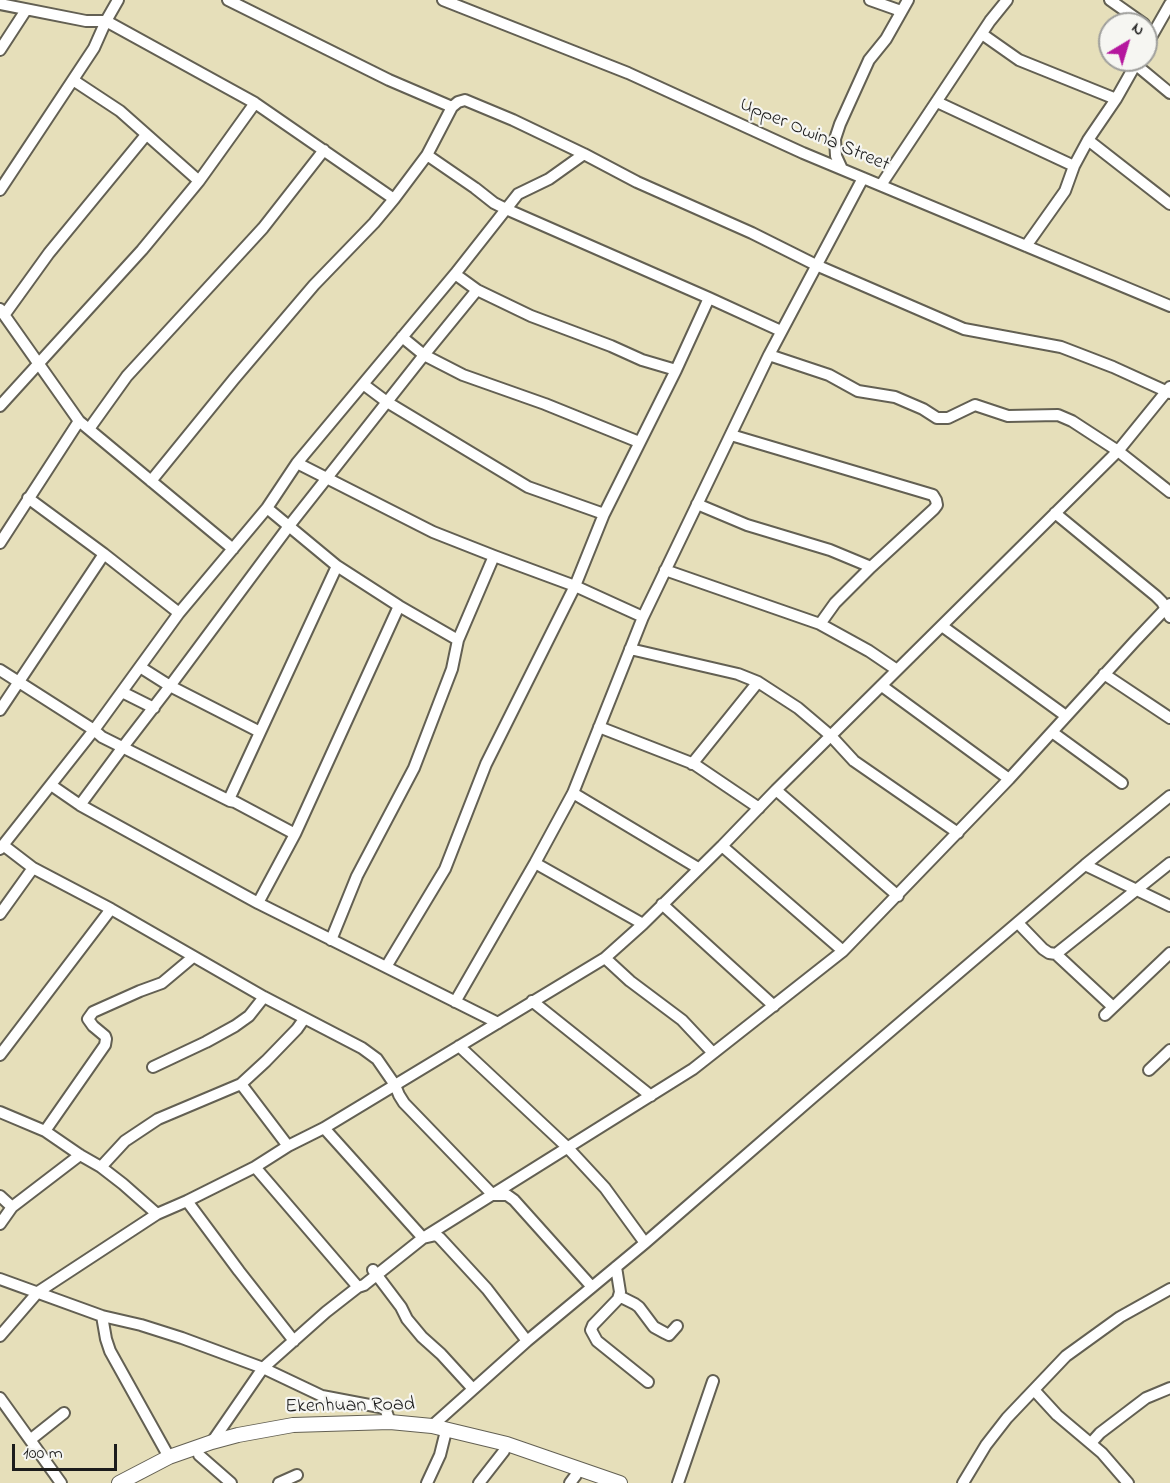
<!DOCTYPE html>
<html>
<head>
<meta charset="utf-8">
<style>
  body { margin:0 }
  #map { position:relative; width:1170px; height:1483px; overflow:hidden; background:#e6dfba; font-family:"Indie Flower",sans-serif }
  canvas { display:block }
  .north { position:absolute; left:1098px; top:12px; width:60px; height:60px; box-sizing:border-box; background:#f6f6f2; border:2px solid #9f9f9c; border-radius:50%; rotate:38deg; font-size:16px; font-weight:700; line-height:24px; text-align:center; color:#1c1c1c }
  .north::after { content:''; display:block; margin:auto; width:21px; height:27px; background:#b5179e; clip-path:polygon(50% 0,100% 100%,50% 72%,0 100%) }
  .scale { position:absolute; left:12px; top:1444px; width:105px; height:27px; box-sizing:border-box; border:3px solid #1c1c1c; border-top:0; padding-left:8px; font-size:18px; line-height:21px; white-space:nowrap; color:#1c1c1c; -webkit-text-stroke:4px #f6f6f2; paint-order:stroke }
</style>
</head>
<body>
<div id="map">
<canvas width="1170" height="1483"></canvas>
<div class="north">N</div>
<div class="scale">100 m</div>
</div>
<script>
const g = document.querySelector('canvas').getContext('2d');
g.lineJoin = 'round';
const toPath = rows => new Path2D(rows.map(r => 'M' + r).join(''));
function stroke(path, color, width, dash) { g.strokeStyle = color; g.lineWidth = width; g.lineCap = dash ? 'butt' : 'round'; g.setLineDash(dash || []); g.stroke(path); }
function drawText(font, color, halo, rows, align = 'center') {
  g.font = font + ' "Indie Flower",sans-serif'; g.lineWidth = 4.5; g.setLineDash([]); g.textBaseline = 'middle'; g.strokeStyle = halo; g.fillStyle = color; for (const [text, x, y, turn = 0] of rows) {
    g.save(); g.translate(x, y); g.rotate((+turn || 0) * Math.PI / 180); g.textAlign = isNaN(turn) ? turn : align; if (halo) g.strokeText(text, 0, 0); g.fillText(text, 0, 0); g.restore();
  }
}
const minor = toPath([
  [228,0,389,80,452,107,458,102,465,100,513,120,584,154,637,182,752,233,816,265,964,329,1061,347,1113,367,1170,393],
  [443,0,628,73,803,153,1170,306],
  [870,0,901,11],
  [1110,0,1144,24],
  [0,4,86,21,106,21,255,103,394,199],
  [982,34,1019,60,1116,99],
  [1146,46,1170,4],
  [0,50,26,10],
  [1135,64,1170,93],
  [73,80,120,111,199,181],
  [937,102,1074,166],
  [1088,140,1170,204],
  [427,155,475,188,494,203,506,209,709,298,781,331],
  [842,169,836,156,835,139,840,124,869,60,886,39,908,0],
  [881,185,990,21,1007,0],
  [0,190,94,48,106,21,118,0],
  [1026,246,1065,191,1074,166,1088,140,1116,99,1138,60],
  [455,274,477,290,531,316,611,346,642,360,676,370],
  [0,309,79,421,233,549],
  [5,314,49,253,146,135],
  [402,337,424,355,463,375,545,404,639,442],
  [769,355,829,375,858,391,895,397,923,409,937,418,948,418,975,405,1008,416,1058,415,1072,421,1118,451,1170,492],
  [363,384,387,402,528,487,604,514],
  [0,406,142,250,199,181,255,103],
  [89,429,127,376,263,228,324,150],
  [731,435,933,495,936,500,937,505,934,509,871,567,835,603,820,624],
  [297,463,433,532,494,556,575,586,643,617],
  [151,481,234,379,314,285,374,223,394,199,427,155,452,107],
  [28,498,104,554,179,613],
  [697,504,747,525,830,550,871,567],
  [267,508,337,566,399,606,458,640],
  [1055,513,1156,596,1162,602,1170,617],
  [0,543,79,421],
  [665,570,820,624,869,651,897,670],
  [942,626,1066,716],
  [630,649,738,674,758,682,798,708,831,736,854,761,958,833],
  [140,667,170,686,260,732],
  [0,670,94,730,102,737,230,801],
  [1104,674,1170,718],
  [882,686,1009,779],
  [122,692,154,708],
  [0,710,104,554],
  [599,727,694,764,759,808],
  [1052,732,1122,783],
  [692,764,758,682],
  [51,785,80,805,258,903,498,1023],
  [776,790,898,896],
  [573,793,698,868],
  [80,805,123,747,170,686,289,526,424,355,477,290],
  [295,834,235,802,230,801,231,795,337,566],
  [3,845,33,868,111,909,264,997,362,1048,377,1059,395,1085,399,1095,404,1103,493,1195,507,1195,514,1200,592,1287],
  [722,846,843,951],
  [0,849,94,730,179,613,267,508,297,463,455,274,518,194,549,179,584,154],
  [535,863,643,924],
  [1085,865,1170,906],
  [258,903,295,834,399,606],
  [662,904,774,1006],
  [0,914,33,868],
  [1018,923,1043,949,1049,953,1056,954,1170,863],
  [331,940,357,876,414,768,452,669,458,640,494,556],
  [1056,954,1113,1007],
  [605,958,630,981,682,1020,713,1053],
  [386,967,445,869,486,764,575,586,604,514,676,370,709,298],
  [532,1001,651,1096],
  [455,1002,535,863,573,793,643,617,769,355,863,178],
  [1105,1015,1170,953],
  [459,1046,567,1147,605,1188,645,1243],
  [0,1055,111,909],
  [153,1067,206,1042,235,1026,249,1016,264,997],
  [1149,1070,1170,1050],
  [241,1084,288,1146],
  [0,1112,45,1131,80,1155,101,1167,123,1184,157,1214],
  [324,1128,423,1238,436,1235,440,1238,487,1289,527,1341],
  [45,1131,105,1045,106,1039,105,1036,93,1026,88,1019,93,1012,140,991,162,983,193,957],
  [101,1167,125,1141,158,1119,241,1084,266,1061,297,1029,304,1019],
  [255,1167,358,1287],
  [0,1196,12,1207],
  [187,1201,239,1271,294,1341],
  [0,1224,12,1207,80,1155],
  [616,1267,620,1292,618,1299,593,1325,591,1330,597,1341,648,1382],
  [373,1270,401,1307,407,1319,422,1337,441,1354,473,1389],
  [0,1279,102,1316,141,1325,182,1338,263,1368,322,1396,385,1408,390,1422],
  [619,1296,635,1304,639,1307,654,1327,665,1333,669,1335,677,1326],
  [102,1316,106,1339,110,1351,169,1457],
  [0,1336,38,1292,157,1214,187,1201,255,1167,288,1146,324,1128,605,958,643,924,722,846,776,790,1118,451,1170,387],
  [1034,1390,1057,1415,1102,1453,1128,1483],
  [0,1398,61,1483],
  [432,1426,527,1341,645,1243,812,1098,1085,865,1170,796],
  [30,1440,64,1413],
  [212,1442,263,1368,326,1312,358,1287,364,1285,423,1238,693,1069,843,951,1009,779,1135,641,1170,604],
  [1091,1443,1100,1433,1146,1398,1170,1388],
  [199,1455,231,1483],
  [279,1483,297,1475],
  [427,1483,440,1455,445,1435],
  [479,1483,504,1451],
  [570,1483,576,1475],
  [678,1483,713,1381],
  [963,1483,986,1445,1007,1418,1066,1356,1120,1317,1170,1289]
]);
const major = toPath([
  [119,1483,169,1457,212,1442,238,1435,293,1425,390,1422,432,1426,507,1444,620,1483]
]);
stroke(minor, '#636053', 14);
stroke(major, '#636053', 16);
stroke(minor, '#fff', 10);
stroke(major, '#fff', 14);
drawText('20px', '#1c1c1c', '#f6f6f2', [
  ["Upper Owina Street",814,136,23],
  ["Ekenhuan Road",350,1407,-1]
]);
</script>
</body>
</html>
